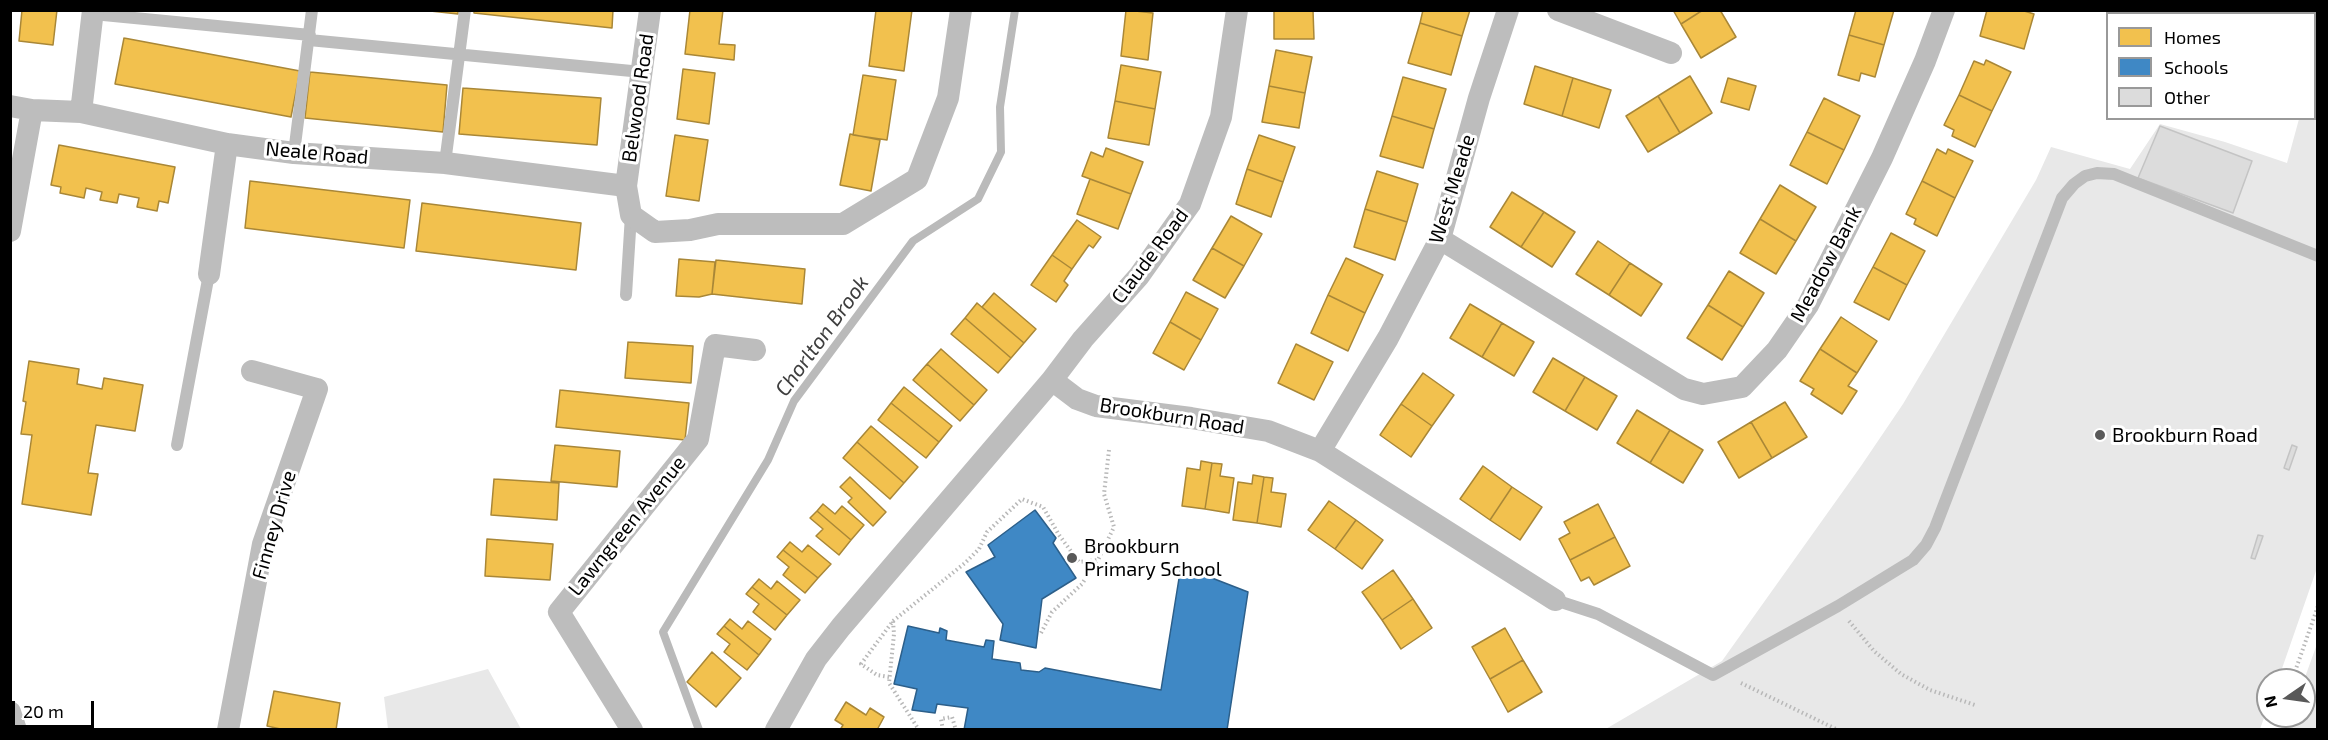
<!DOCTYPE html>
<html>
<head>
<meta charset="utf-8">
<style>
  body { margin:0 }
  #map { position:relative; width:2328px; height:740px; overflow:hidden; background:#fff; font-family:"Exo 2",sans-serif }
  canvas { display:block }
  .frame { position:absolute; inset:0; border:12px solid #000; pointer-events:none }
  .legend { position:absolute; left:2106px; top:12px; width:210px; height:108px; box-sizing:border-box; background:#fff; border:2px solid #999; margin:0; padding:8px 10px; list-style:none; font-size:18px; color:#000 }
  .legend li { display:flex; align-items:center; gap:12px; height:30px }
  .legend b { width:30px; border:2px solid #999 }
  .north { position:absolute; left:2256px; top:668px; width:60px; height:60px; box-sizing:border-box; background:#fff; border:2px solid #999; border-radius:50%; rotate:257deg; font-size:16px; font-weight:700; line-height:24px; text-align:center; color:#000 }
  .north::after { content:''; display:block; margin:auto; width:21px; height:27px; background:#595959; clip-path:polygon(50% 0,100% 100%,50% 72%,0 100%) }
  .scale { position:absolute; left:12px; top:701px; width:82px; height:27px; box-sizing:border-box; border:3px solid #000; border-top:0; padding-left:8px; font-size:18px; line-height:21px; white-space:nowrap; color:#000; -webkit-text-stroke:4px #fff; paint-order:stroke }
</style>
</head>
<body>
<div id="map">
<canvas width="2328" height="740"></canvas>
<div class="frame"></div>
<ul class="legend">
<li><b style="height:16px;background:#f2c14e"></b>Homes</li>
<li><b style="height:16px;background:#3f88c5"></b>Schools</li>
<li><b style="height:16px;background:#dcdcdc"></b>Other</li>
</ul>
<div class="north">N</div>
<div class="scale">20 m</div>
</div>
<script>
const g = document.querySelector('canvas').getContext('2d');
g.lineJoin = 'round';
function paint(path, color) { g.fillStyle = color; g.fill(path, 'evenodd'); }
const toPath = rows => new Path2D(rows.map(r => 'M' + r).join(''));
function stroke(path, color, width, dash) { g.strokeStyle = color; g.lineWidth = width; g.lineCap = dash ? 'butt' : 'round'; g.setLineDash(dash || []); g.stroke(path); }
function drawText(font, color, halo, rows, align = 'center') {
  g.font = font + ' "Exo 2",sans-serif'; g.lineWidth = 6; g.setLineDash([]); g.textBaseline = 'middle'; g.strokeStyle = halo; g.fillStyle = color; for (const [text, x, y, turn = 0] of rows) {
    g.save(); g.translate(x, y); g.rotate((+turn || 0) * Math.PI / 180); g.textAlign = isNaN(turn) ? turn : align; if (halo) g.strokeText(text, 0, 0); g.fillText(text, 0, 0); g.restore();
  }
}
paint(toPath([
  [2317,43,2317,568,2278,680,2268,680,2268,707,2260,729,1604,730,1722,661,1861,466,1903,404,2036,180,2051,147,2130,169,2160,124,2225,142,2287,163,2299,119,2314,118,2314,55],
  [2317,644,2317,729,2286,729,2291,716,2304,716,2304,680],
  [488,669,521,729,388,729,384,697]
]), '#e8e8e8');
const homes = toPath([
  [22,10,57,10,53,45,19,41,22,10],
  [421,10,458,10,458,14,421,10],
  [474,10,613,10,612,28,474,13,474,10],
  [690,10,723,10,719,44,735,45,734,60,685,54,690,10],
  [876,10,912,10,904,71,869,66,876,10],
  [1126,10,1153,13,1148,60,1121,56,1126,10],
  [1274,10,1313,10,1314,39,1274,39,1274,10],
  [1423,10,1470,10,1462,36,1420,23,1423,10],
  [1673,10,1703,10,1681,24,1673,10],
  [1703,10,1720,10,1736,37,1701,58,1681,24,1703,10],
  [1856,10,1894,10,1884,45,1849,35,1856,10],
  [1987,10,2021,10,2034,14,2024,49,1980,36,1987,10],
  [1420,23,1462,36,1451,75,1408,63,1420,23],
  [1849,35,1884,45,1875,77,1861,73,1859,81,1838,75,1849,35],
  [124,38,300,71,291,117,115,84,124,38],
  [1276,50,1312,57,1305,93,1269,86,1276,50],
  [1986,60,2011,72,1992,111,1959,95,1974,61,1984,65,1986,60],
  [1121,65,1161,72,1155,109,1115,101,1121,65],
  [1535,66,1573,78,1562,116,1524,104,1535,66],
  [683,69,715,73,709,124,677,119,683,69],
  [310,72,447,85,443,132,305,118,310,72],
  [863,75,896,80,887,140,853,135,863,75],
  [1690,76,1712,113,1680,133,1658,96,1690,76],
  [1403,77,1446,89,1434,129,1392,116,1403,77],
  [1573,78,1611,90,1599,128,1562,116,1573,78],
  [1728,78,1756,86,1749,110,1721,102,1728,78],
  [1269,86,1305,93,1299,128,1262,122,1269,86],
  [463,88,601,98,597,145,459,134,463,88],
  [1959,95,1992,111,1975,147,1952,136,1954,130,1944,125,1959,95],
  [1658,96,1680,133,1648,152,1626,116,1658,96],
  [1824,98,1860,116,1844,150,1807,132,1824,98],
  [1115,101,1155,109,1149,145,1108,138,1115,101],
  [1392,116,1434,129,1423,168,1380,156,1392,116],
  [1807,132,1844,150,1827,184,1790,165,1807,132],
  [850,134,880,140,871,191,840,185,850,134],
  [675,135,708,140,699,201,666,196,675,135],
  [1259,135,1295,147,1283,182,1247,169,1259,135],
  [59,145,175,167,168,203,159,201,157,211,137,207,139,198,119,194,117,203,100,200,102,192,86,188,84,198,60,193,61,187,51,185,59,145],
  [1106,148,1143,162,1131,194,1082,176,1091,152,1103,157,1106,148],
  [1937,149,1946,154,1948,149,1973,161,1955,198,1922,181,1937,149],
  [1247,169,1283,182,1271,217,1236,204,1247,169],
  [1377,171,1418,184,1407,222,1365,209,1377,171],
  [1090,179,1131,194,1118,229,1077,214,1090,179],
  [250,181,410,200,404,248,245,228,250,181],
  [1922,181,1955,198,1937,236,1914,224,1916,219,1906,214,1922,181],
  [1780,185,1816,207,1796,241,1760,219,1780,185],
  [1512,192,1544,212,1521,247,1490,227,1512,192],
  [422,203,581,223,576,270,416,251,422,203],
  [1365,209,1407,222,1395,260,1354,247,1365,209],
  [1544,212,1575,232,1552,267,1521,247,1544,212],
  [1231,216,1262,234,1244,266,1212,248,1231,216],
  [1760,219,1796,241,1776,274,1740,253,1760,219],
  [1077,220,1101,237,1093,248,1089,245,1072,269,1052,255,1077,220],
  [1891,233,1925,251,1907,285,1873,267,1891,233],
  [1598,241,1630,263,1609,295,1576,274,1598,241],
  [1212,248,1244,266,1225,298,1193,280,1212,248],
  [1052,255,1072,269,1064,281,1068,285,1056,302,1031,285,1052,255],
  [1346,258,1383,275,1365,313,1328,295,1346,258],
  [679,259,715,262,712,294,699,297,676,296,679,259],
  [716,260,805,269,802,304,712,294,716,260],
  [1630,263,1662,284,1641,316,1609,295,1630,263],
  [1873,267,1907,285,1889,320,1854,302,1873,267],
  [1729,271,1764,293,1743,327,1708,305,1729,271],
  [1186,292,1218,309,1201,340,1170,322,1186,292],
  [994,293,1036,329,1024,343,982,307,994,293],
  [1328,295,1365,313,1348,351,1311,333,1328,295],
  [977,303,1024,343,1011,358,965,318,977,303],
  [1470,304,1502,323,1482,357,1450,338,1470,304],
  [1708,305,1743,327,1722,360,1687,338,1708,305],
  [1841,317,1877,341,1857,373,1820,349,1841,317],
  [965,318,1011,358,998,373,951,334,965,318],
  [1170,322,1201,340,1184,370,1153,353,1170,322],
  [1502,323,1534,342,1514,376,1482,357,1502,323],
  [628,342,693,346,691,383,625,378,628,342],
  [1296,344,1333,362,1314,400,1278,383,1296,344],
  [941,349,987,390,974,405,927,364,941,349],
  [1820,349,1857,373,1848,386,1857,391,1842,414,1811,394,1814,389,1800,381,1820,349],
  [1553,358,1585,377,1565,411,1533,392,1553,358],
  [29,361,79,369,77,384,102,389,104,378,143,385,135,431,96,425,88,473,98,474,91,515,22,504,32,435,21,434,26,402,23,401,29,361],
  [927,364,974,405,960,421,913,380,927,364],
  [1423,373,1454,395,1432,426,1401,404,1423,373],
  [1585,377,1617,396,1597,430,1565,411,1585,377],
  [904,387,952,426,939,442,891,403,904,387],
  [560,390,689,403,685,440,556,427,560,390],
  [1785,402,1807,437,1772,458,1751,422,1785,402],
  [891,403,939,442,926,458,878,420,891,403],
  [1401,404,1432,426,1411,457,1380,435,1401,404],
  [1637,410,1670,430,1650,463,1617,443,1637,410],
  [1751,422,1772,458,1739,478,1718,442,1751,422],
  [871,426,918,467,904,483,857,442,871,426],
  [1670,430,1703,450,1683,483,1650,463,1670,430],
  [857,442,904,483,890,499,843,458,857,442],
  [555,445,620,451,617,487,551,481,555,445],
  [1201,461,1212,463,1205,509,1182,506,1187,468,1200,470,1201,461],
  [1212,463,1222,464,1220,476,1234,478,1229,513,1205,509,1212,463],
  [1483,466,1512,487,1490,520,1460,499,1483,466],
  [1253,475,1264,477,1257,523,1233,520,1238,482,1252,484,1253,475],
  [850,477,886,512,873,526,848,502,852,498,840,487,850,477],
  [1264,477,1273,478,1271,492,1286,494,1281,527,1257,523,1264,477],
  [494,479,559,483,557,520,491,515,494,479],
  [1512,487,1542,507,1520,540,1490,520,1512,487],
  [1329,501,1356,520,1335,549,1308,530,1329,501],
  [823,504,835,514,842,506,864,525,851,540,817,511,823,504],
  [1598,504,1615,537,1570,560,1559,539,1570,533,1564,522,1598,504],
  [817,511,851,540,839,555,816,536,823,529,810,518,817,511],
  [1356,520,1383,540,1362,569,1335,549,1356,520],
  [1615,537,1630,566,1594,585,1589,577,1581,581,1570,560,1615,537],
  [487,539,553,544,550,580,485,576,487,539],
  [790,542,802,552,808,545,831,564,818,578,783,550,790,542],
  [783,550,818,578,805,593,783,575,789,567,777,557,783,550],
  [1393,570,1413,599,1382,620,1362,592,1393,570],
  [759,579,771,589,777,581,800,600,787,615,752,587,759,579],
  [752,587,787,615,775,630,753,612,759,604,746,594,752,587],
  [1413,599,1432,628,1401,649,1382,620,1413,599],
  [730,619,742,629,748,621,771,639,759,655,724,626,730,619],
  [724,626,759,655,747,670,724,652,730,644,717,634,724,626],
  [1505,628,1523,660,1490,679,1472,647,1505,628],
  [712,652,741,678,716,707,687,682,712,652],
  [1523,660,1542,692,1508,712,1490,679,1523,660],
  [274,691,340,703,336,730,285,730,267,726,274,691],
  [846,702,866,715,870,708,884,717,877,730,840,730,843,725,835,720,846,702]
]);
paint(homes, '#f2c14e');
stroke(homes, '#a98737', 1.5);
const schools = toPath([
  [1035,510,1056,538,1053,543,1076,578,1042,599,1036,648,1000,640,1003,624,966,572,995,557,988,545,1035,510],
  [1181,566,1248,592,1227,730,964,730,968,708,937,704,935,713,912,710,917,689,894,684,908,626,939,633,940,628,947,631,946,640,984,647,986,640,994,641,992,659,1020,663,1021,670,1039,672,1045,668,1161,690,1181,566]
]);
paint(schools, '#3f88c5');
stroke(schools, '#2c5f8a', 1.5);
stroke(toPath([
  [699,730,663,632,768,460,794,401,913,241,978,199,1001,152,1000,107,1015,10]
]), '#bababa', 8);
const building = toPath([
  [2160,126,2252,161,2233,213,2138,178,2160,126],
  [2292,445,2297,447,2289,470,2284,468,2292,445],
  [2258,535,2263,536,2255,559,2251,558,2258,535]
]);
paint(building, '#dcdcdc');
stroke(building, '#c4c4c4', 1.5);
stroke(toPath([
  [893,621,965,563,979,549,987,532,1022,499,1043,507,1059,535,1079,562,1098,560,1114,527,1104,494,1109,450],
  [1849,621,1874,651,1901,674,1930,690,1975,705],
  [1041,633,1052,612,1082,584,1097,560],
  [889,677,877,675,861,664,893,621,894,634,889,683,919,730],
  [2292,680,2318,606],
  [1741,683,1838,730],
  [2304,706,2318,703],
  [943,730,941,719,952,717,956,730],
  [2275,730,2280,716]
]), '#b8b8b8', 4, [1.5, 3]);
stroke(toPath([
  [93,14,310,35],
  [309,40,642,72],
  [294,153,312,10],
  [445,163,465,10],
  [626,295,631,215],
  [177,445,209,274],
  [1555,600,1598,614,1713,675,1838,606,1913,560,1926,545,1935,528,2062,198,2074,184,2085,176,2097,173,2114,174,2318,256]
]), '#bdbdbd', 12);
stroke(toPath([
  [650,10,626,186,631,215,655,232,690,230,718,224,843,224,917,179,948,98,961,10],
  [1558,10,1671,53],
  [10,106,32,110,81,112,227,144,294,153,445,163,626,186],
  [81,112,93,10],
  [10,231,32,110],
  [1440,239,1684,389,1703,394,1742,387,1777,350,1808,305,1882,158,1925,61,1944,10],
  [209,274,227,144],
  [1052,380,1083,339,1139,276,1190,204,1221,117,1237,10],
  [1320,451,1388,338,1440,239,1479,98,1508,10],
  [10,712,16,730],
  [228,730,263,544,317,389,252,371],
  [632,730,559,612,698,439,715,345,755,350],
  [776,730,816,659,841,627,1052,380,1077,399,1096,406,1191,418,1268,431,1320,451,1555,600]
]), '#bdbdbd', 22);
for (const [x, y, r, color] of [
  [2100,435,6,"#595959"],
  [1072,558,6,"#595959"]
]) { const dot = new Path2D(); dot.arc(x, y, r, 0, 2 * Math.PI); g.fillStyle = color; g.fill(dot); stroke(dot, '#fff', 2); }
drawText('20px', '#000', '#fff', [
  ["Belwood Road",638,98,-82],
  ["Neale Road",317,153,5],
  ["West Meade",1452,189,-73],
  ["Claude Road",1150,256,-53],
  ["Meadow Bank",1826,264,-62],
  ["Brookburn Road",1172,416,9],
  ["Finney Drive",274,525,-74],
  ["Lawngreen Avenue",627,526,-51]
]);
drawText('20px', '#000', '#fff', [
  ["Brookburn Road",2112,435],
  ["Brookburn",1084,546],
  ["Primary School",1084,569]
], 'left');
drawText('italic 21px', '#3e3e3e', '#fff', [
  ["Chorlton Brook",822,336,-54]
]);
</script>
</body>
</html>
